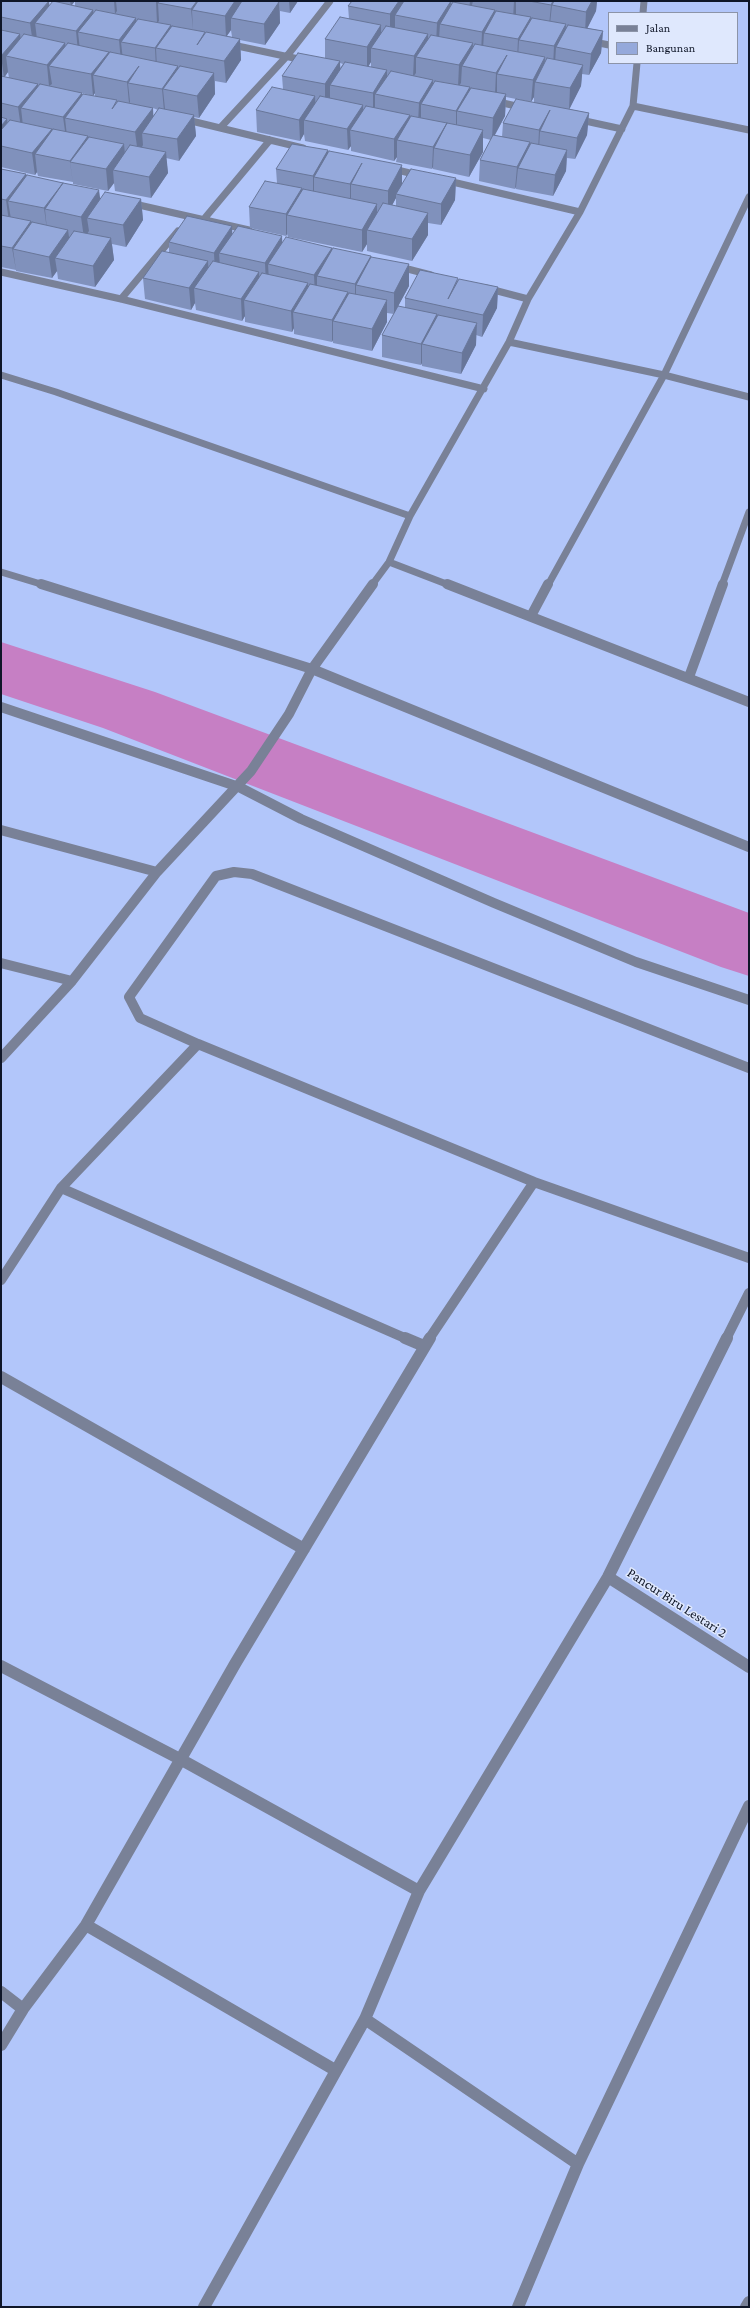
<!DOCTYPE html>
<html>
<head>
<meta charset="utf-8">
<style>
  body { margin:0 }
  #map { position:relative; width:750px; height:2308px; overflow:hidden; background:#b2c6fa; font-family:"Crimson Pro",serif }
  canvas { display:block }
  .frame { position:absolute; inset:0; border:2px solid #0f1628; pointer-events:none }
  .legend { position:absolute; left:608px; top:12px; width:130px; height:52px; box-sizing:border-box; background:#dfe8fd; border:1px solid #8c94a8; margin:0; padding:5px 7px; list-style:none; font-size:12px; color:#0f1628 }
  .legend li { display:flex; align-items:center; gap:8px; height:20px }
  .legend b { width:20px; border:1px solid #8c94a8 }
</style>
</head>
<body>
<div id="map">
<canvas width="750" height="2308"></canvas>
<div class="frame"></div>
<ul class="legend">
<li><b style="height:5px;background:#798197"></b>Jalan</li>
<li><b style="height:11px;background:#95a9db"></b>Bangunan</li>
</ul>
</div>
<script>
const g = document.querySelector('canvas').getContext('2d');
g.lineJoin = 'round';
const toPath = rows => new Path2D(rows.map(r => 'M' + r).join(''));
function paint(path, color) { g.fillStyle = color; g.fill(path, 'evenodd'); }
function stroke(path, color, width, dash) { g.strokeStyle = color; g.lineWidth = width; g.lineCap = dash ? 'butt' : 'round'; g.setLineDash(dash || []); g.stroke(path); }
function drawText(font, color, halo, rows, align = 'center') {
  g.font = font + ' "Crimson Pro",serif'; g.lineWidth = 3; g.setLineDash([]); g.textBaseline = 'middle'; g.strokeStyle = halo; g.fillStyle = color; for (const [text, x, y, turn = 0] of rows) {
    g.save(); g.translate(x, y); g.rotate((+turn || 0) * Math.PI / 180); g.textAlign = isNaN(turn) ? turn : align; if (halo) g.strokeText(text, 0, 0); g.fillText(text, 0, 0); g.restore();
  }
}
paint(toPath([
  [1,642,155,692,749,913,749,976,721,967,103,728,1,694,1,642]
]), '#c67fc4');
stroke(toPath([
  [643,13,644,1],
  [589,41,609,45],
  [228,44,308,61],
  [494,101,525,108],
  [633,106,749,130],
  [183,119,303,148],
  [576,119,622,129],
  [221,127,287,56,330,1],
  [389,168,422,176],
  [444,180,580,212],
  [130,203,249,230],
  [204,219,270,140],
  [396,266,431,275],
  [1,272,121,299,484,389],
  [486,288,528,299],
  [121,299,178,231],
  [509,342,664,375,749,397],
  [1,375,56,392,410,516],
  [389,562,449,585],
  [1,572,44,585],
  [372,585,389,562,410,516,509,342,528,299,580,212,633,106,637,63],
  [548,585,664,375,749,197],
  [722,585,749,512]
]), '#798197', 7);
stroke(toPath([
  [41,584,312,669,749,847],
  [447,584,749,702],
  [531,616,548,584],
  [689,677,723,584],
  [1,707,239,787,301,819,494,903,636,962,749,1000],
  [1,830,157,872],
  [1,963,72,981],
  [1,1058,72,981,157,872,251,771,289,714,312,669,373,584],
  [749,1068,252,874,234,872,216,876,129,997,140,1018,198,1044,534,1182,749,1258],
  [61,1188,407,1339],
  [1,1280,61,1188,198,1044],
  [429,1339,534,1182],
  [726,1339,749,1293]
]), '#798197', 10);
stroke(toPath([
  [405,1338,424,1346],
  [1,1377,304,1549],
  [608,1577,749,1667],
  [1,1666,180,1759,419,1891],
  [86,1925,335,2070],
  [1,1992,23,2009],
  [365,2019,578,2164],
  [1,2045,23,2009,86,1925,235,1664,430,1338],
  [204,2307,365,2019,419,1891,608,1577,727,1338],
  [518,2307,578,2164,749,1806],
  [746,2307,749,2302]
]), '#798197', 12);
paint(toPath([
  [2,1,298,1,290,13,280,11,280,23,265,45,240,40,241,60,226,83,215,81,215,94,199,118,194,117,196,136,179,161,166,158,168,173,151,198,115,191,114,183,108,191,73,184,73,182,38,176,37,172,35,175,1,167,1,2],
  [49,1,53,2,49,6],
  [75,1,75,6,72,5],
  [231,30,232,37,227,36],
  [8,72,9,78,4,77],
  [82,93,93,96,95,93,95,96,82,95],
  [153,108,158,110,153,116],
  [352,1,597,1,596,11,587,28,603,31,601,53,589,75,582,74,581,86,569,109,589,113,587,135,575,159,567,158,566,171,553,196,516,189,516,187,515,189,479,181,480,160,491,140,483,138,483,152,469,177,433,169,433,167,432,169,396,162,397,157,394,161,351,151,351,146,348,150,305,141,304,134,300,141,257,132,256,110,283,89,282,76,325,58,325,39,349,19,348,6],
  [371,62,371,67,368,66],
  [340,63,343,64,340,68],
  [506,97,531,102,534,97,534,103,503,123,502,137,495,135,505,116],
  [328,150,328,153,402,184,456,178,455,200,441,225,428,223,428,235,412,261,367,251,367,244,362,252,288,237,287,234,286,236,250,228,249,207,277,183,276,169],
  [396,198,396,206,392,205],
  [1,169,26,174,27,176,63,183,63,184,100,199,141,199,143,220,126,247,112,244,114,260,95,287,58,279,57,271,52,278,16,271,16,270,1,267],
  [232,234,283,243,332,248,332,250,371,258,409,264,409,286,398,306,405,308,405,298,458,280,498,287,497,308,482,337,476,335,476,345,461,374,422,366,422,363,421,365,382,357,382,335,394,314,387,313,387,322,372,351,333,343,333,340,332,342,294,334,294,328,292,332,245,322,245,316,242,321,196,310,195,303,191,310,145,299,143,278,169,252,169,242]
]), '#8091bc');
paint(toPath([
  [49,1,51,22,35,23,37,39,33,44,30,23],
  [70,1,75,1,71,6],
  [114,1,116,1,117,11,115,14],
  [156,1,174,1,158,3,159,21,157,23,156,2],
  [197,1,208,1,192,10,193,30,191,9],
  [235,1,241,1,241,15,231,18,231,30,226,37,225,16],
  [289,1,298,1,290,13],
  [399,1,405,1,395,15,395,28,390,35,390,14],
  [451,1,450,22,440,24,439,39,436,44,437,23],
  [470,1,473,1,472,5,469,10],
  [514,1,516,1,516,15,513,19],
  [553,1,561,1,552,5,550,24,549,26,551,5],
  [592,1,597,1,596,11,585,33,586,12],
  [279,2,280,23,265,45,264,24],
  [93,10,96,31,78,32,80,50,78,52,76,31],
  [495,10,494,31,484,33,483,49,481,53,482,32],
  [531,17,530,38,519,40,518,58,517,60,518,39],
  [136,18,138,40,121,42,123,60,121,62,119,40],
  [566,24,565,45,556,47,555,64,553,68,554,46],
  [171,25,172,47,156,48,157,68,156,69,155,48],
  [381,25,381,47,371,48,371,62,367,69,367,47],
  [603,31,601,53,589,75,591,54],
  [20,34,23,55,6,56,8,72,4,78,1,56],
  [428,34,428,55,416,57,416,73,413,77,414,56],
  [240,39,241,60,226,83,224,61],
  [65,43,68,64,49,66,52,84,49,86,47,65],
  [473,43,472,64,462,66,461,83,458,87,459,65],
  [109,52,111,73,93,75,95,93,93,96,91,74],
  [507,55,497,74,497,92,495,94,496,73],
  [545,57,544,78,535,82,534,97,531,102,533,80],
  [340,61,341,83,330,85,330,99,325,106,325,84],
  [583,65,581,86,569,110,570,88],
  [139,66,128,83,130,102,129,103,127,82],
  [178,66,180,87,163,89,165,109,164,111,162,89],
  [387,70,387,92,375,94,375,111,373,115,373,93],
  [214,73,215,94,199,118,197,96],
  [433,80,433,101,421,104,421,120,418,124,419,103],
  [38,84,40,105,21,108,23,126,21,128,18,107],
  [470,87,469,108,457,111,457,131,456,132,456,111],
  [82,93,84,115,65,118,67,136,66,138,63,117],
  [506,94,505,116,492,140,493,118],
  [315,96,316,118,304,120,304,134,300,141,299,120],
  [363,105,363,127,350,130,351,146,348,150,347,129],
  [153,108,154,129,142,133,143,145,138,154,135,132],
  [550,110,540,131,539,149,538,152,539,130],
  [589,113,587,135,575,159,577,138],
  [194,115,196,136,179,161,177,139],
  [410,115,410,136,397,140,397,157,394,161,394,139],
  [7,119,10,140,1,146,1,126],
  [447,123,446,144,434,148,433,167,432,169,433,147],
  [52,129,55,150,35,154,37,172,35,175,32,153],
  [483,130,483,152,469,177,470,155],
  [88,136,91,158,70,162,73,183,70,161],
  [530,142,529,163,518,168,516,187,515,189,517,167],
  [124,144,126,165,113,170,114,183,108,191,106,169],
  [328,150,328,172,314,177,314,196,313,197,313,176],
  [567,150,566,171,553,196,555,175],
  [166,152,168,173,151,198,149,177],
  [362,163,351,184,351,203,350,205,350,184],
  [402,165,402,187,396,194,396,198,388,213,388,191],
  [26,174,29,196,8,201,11,219,9,222,6,200],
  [456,178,455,200,441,225,441,204],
  [63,183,66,204,45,209,47,230,44,208],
  [302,188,302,210,287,215,287,234,286,236,286,214],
  [99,190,102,212,87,218,89,231,84,238,81,217],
  [141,199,143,220,126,247,123,225],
  [377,204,377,225,367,230,367,244,362,252,362,230],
  [428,213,428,235,412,261,412,239],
  [31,221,35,243,13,249,16,270,12,248],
  [232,226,233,248,219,253,220,267,215,274,214,253],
  [68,230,71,251,55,258,57,271,52,278,49,257],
  [282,236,283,258,268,264,269,281,266,285,265,263],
  [111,238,114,260,95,287,93,266],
  [332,248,332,269,317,276,317,292,315,296,314,275],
  [371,256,371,277,356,285,356,304,355,305,355,284],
  [208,261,209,282,194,288,195,303,191,310,189,288],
  [409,264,409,286,394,314,394,293],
  [259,272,260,293,244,300,245,316,242,321,241,299],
  [308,283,309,304,293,312,294,328,292,332,291,311],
  [498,287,497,308,482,337,483,315],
  [348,292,348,313,333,321,333,340,332,342,332,320],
  [387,300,387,322,372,351,372,329],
  [437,314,436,336,422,344,422,363,421,365,421,344],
  [477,323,476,345,461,374,462,353]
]), '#687699');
const building = toPath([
  [2,1,49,1,30,23,1,17,1,2,2,1],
  [53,1,93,10,76,31,35,23,53,1],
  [159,1,197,1,191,9,158,3,159,1],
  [198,1,235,1,225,16,192,10,198,1],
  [242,1,275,1,279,2,264,24,231,18,242,1],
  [352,1,399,1,390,14,348,6,352,1],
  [404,1,451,1,437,23,395,15,404,1],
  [529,1,553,1,551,5,529,1],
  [554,1,592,1,586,12,552,5,554,1],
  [453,2,495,10,482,32,440,24,453,2],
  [96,10,136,18,119,40,78,32,96,10],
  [496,11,531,17,518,39,484,33,496,11],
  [340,17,381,25,367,47,325,39,340,17],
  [532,18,566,24,554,46,519,40,532,18],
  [138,19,171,25,155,48,121,42,138,19],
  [568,25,603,31,591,54,556,47,568,25],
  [172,26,205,32,197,45,206,32,240,39,224,61,156,48,172,26],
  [386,26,428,34,414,56,371,48,386,26],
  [1,30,20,34,1,56,1,30],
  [24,34,65,43,47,65,6,56,24,34],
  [431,35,473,43,459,65,416,57,431,35],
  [68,43,109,52,91,74,49,66,68,43],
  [475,44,545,57,533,80,497,74,507,55,496,73,462,66,475,44],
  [110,52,178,66,162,89,128,83,139,66,127,82,93,75,110,52],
  [298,53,340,61,325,84,282,76,298,53],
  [547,58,583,65,570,88,535,82,547,58],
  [345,62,387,70,373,93,330,85,345,62],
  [180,66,214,73,197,96,163,89,180,66],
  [391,71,433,80,419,103,375,94,391,71],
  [1,76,38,84,18,107,1,103,1,76],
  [435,81,470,87,456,111,421,104,435,81],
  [40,84,82,93,63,117,21,108,40,84],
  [272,87,315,96,299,120,256,110,272,87],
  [471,88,506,94,493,118,457,111,471,88],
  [83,94,117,100,112,109,118,101,153,108,135,132,65,118,83,94],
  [320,96,363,105,347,129,304,120,320,96],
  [516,99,589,113,577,138,540,131,550,110,539,130,503,123,516,99],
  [366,106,410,115,394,139,350,130,366,106],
  [159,108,194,115,177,139,142,133,159,108],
  [411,116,447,123,433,147,397,140,411,116],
  [1,117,7,119,1,126,1,117],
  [10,120,52,129,32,153,1,146,1,130,10,120],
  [447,123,483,130,470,155,434,148,447,123],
  [53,129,88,136,70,161,35,154,53,129],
  [493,135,530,142,517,167,480,160,493,135],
  [89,137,124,144,106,169,70,162,89,137],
  [531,143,567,150,555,175,518,168,531,143],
  [292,144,328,150,313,176,276,169,292,144],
  [130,145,166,152,149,177,113,170,130,145],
  [329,151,402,165,388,191,351,184,362,163,350,184,314,177,329,151],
  [1,169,26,174,6,200,1,199,1,169],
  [411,169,456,178,441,204,396,194,411,169],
  [27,175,63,183,44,208,8,201,27,175],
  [265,181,302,188,286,214,249,207,265,181],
  [63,183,99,190,81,217,45,209,63,183],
  [303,189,377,204,362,230,287,215,303,189],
  [105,192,141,199,123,225,87,218,105,192],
  [383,203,428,213,412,239,367,230,383,203],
  [1,215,31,221,12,248,1,246,1,215],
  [187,216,232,226,214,253,169,242,187,216],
  [32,222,68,230,49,257,13,249,32,222],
  [238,226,282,236,265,263,219,253,238,226],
  [74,231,111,238,93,266,55,258,74,231],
  [286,237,332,248,314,275,268,264,286,237],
  [333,248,371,256,355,284,317,276,333,248],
  [162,251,208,261,189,288,143,278,162,251],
  [371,257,409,264,394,293,356,285,371,257],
  [213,261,259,272,241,299,194,288,213,261],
  [420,270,458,278,448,299,459,279,498,287,483,315,405,298,420,270],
  [262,273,308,283,291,311,244,300,262,273],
  [310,284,348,292,332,320,293,312,310,284],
  [349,293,387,300,372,329,333,321,349,293],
  [398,306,437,314,421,344,382,335,398,306],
  [438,315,477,323,462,353,422,344,438,315]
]);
paint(building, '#95a9db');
stroke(building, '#687699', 1);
drawText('14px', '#0f1628', '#dfe8fd', [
  ["Pancur Biru Lestari 2",677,1603,33]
]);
</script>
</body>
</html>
